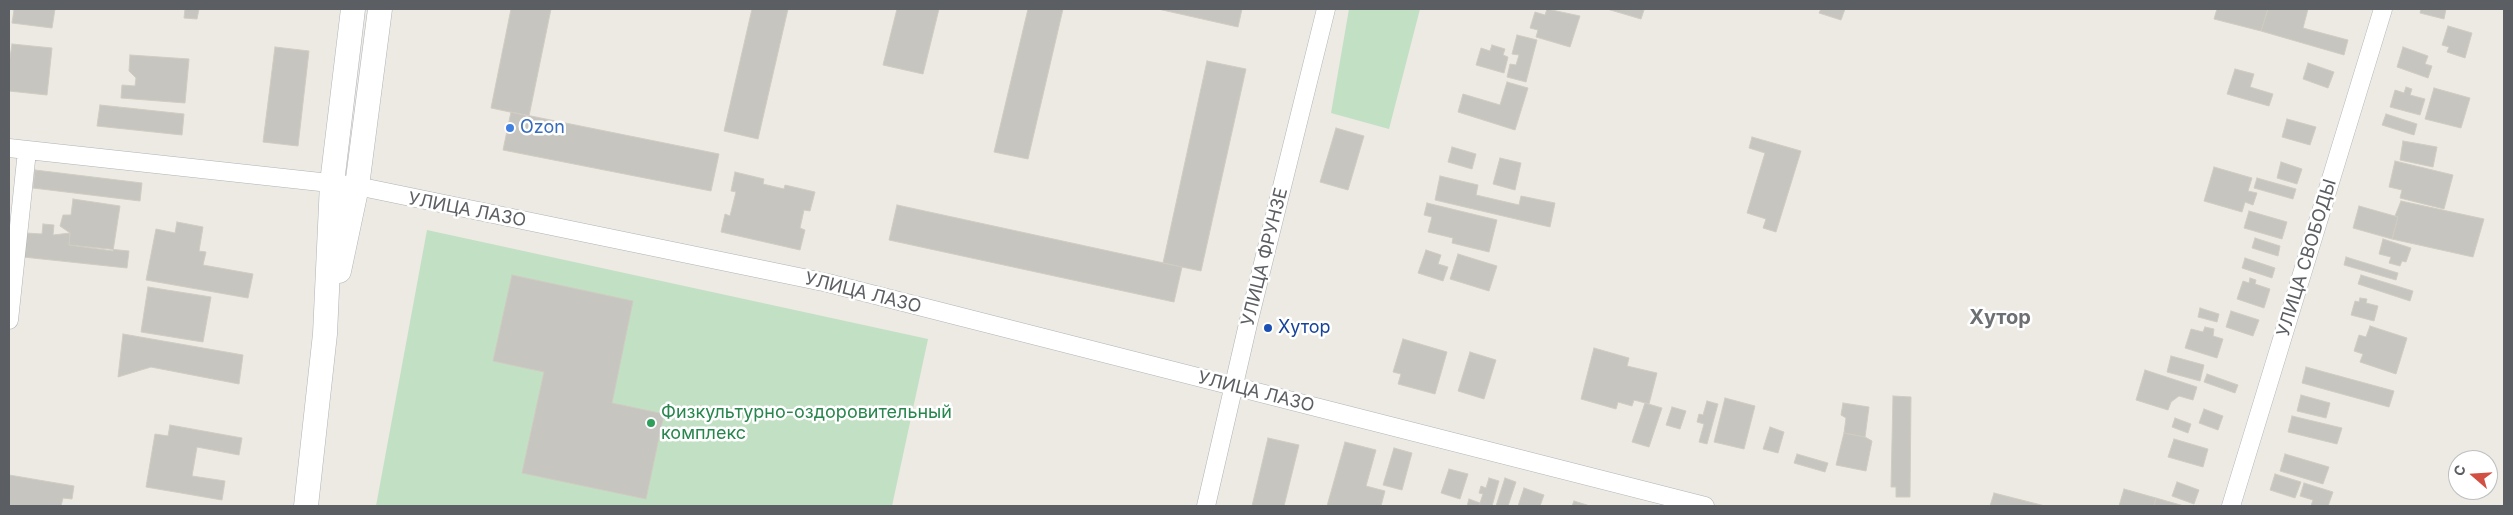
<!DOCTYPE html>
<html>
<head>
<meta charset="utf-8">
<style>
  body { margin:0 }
  #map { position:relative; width:2513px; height:515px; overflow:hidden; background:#eceae3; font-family:Inter,sans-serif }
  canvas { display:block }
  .frame { position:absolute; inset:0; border:10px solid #5b5e62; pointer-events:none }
  .north { position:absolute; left:2448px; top:450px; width:50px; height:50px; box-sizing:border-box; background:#fff; border:1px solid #bdbfc0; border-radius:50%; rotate:289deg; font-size:14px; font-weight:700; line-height:20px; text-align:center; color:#5b5e62 }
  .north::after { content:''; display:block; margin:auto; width:18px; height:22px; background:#d25043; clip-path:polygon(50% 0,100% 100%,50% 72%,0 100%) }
</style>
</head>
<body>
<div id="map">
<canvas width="2513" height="515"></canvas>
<div class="frame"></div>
<div class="north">С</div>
</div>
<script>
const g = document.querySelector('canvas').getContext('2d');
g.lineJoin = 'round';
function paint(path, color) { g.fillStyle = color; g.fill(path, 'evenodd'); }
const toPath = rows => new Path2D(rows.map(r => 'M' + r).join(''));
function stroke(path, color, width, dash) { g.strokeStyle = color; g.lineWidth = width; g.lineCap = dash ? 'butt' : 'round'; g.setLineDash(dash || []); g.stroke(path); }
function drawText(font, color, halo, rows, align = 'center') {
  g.font = font + ' Inter,sans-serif'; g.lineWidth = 5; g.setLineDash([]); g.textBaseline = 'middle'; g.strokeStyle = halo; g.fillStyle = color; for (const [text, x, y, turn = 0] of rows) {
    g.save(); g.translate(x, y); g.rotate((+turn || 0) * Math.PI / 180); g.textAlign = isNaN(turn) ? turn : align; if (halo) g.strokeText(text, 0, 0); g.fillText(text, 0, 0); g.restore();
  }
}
paint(toPath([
  [1349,9,1420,9,1389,129,1331,113],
  [427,230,928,339,892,506,376,506]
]), '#c2e0c3');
const building = toPath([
  [9,9,55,9,52,28,12,23,14,10,9,9],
  [185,9,199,9,197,19,184,18,185,9],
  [511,9,551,9,529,116,491,108,511,9],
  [752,9,788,9,758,139,724,131,752,9],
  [897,9,939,9,923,74,883,65,897,9],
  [1028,9,1063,9,1028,159,994,152,1028,9],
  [1158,9,1242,9,1238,27,1158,9],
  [1547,9,1580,16,1570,47,1536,37,1538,30,1530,28,1535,12,1545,15,1547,9],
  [1607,9,1640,9,1644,10,1641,19,1607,9],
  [1821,9,1845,9,1841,20,1819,13,1821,9],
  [2217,9,2268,9,2261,31,2214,19,2217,9],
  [2268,9,2308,9,2303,28,2348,40,2344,55,2261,31,2268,9],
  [2421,9,2446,9,2444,19,2420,13,2421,9],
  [2448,26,2472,33,2465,58,2447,52,2449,47,2442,45,2448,26],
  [1517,35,1537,40,1526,82,1507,77,1510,64,1516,65,1519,55,1512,54,1517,35],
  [12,44,52,48,47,95,9,91,9,65,12,44],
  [1492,45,1505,49,1503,55,1508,57,1504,73,1476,65,1481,48,1490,51,1492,45],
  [275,47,309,51,298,146,263,142,275,47],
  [2403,47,2428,56,2425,64,2432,66,2428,78,2397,67,2403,47],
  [130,55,189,59,185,103,121,98,122,85,135,86,136,78,129,71,130,55],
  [1207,61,1246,69,1201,271,1163,263,1207,61],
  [2308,63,2334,72,2328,88,2303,79,2308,63],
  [2235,69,2254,74,2250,87,2273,94,2269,106,2227,94,2235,69],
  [1507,82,1528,88,1515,130,1458,112,1463,94,1500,105,1507,82],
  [2406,87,2412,89,2410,95,2425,99,2420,115,2390,107,2395,90,2404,93,2406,87],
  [2434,88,2470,98,2461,128,2425,119,2434,88],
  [100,105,184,114,182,135,97,126,100,105],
  [511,112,719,154,711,191,503,150,511,112],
  [2386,114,2417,124,2414,135,2382,125,2386,114],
  [2287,119,2316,127,2310,145,2282,137,2287,119],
  [1336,128,1364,136,1348,190,1320,182,1336,128],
  [1752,137,1801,151,1776,232,1763,228,1766,219,1747,213,1765,153,1749,148,1752,137],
  [2403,141,2437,147,2433,167,2400,160,2403,141],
  [1452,147,1476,154,1472,169,1448,162,1452,147],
  [1500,158,1521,163,1515,190,1493,184,1500,158],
  [2395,161,2453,175,2444,209,2400,198,2402,190,2389,187,2395,161],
  [2281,162,2302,169,2297,184,2277,178,2281,162],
  [2214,167,2252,178,2248,191,2257,193,2253,205,2245,202,2242,212,2204,201,2214,167],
  [35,170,142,183,140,201,33,188,35,170],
  [735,172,764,179,763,184,784,189,785,185,815,192,810,211,804,210,800,228,805,230,800,250,721,232,725,214,730,216,736,192,731,191,735,172],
  [1440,176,1478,185,1476,195,1519,205,1521,196,1555,203,1550,227,1435,200,1440,176],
  [2257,178,2296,189,2293,199,2254,188,2257,178],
  [73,199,120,206,113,251,69,245,70,233,60,226,63,215,71,215,73,199],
  [2401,201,2484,219,2473,257,2392,239,2398,217,2395,216,2401,201],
  [1427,203,1497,220,1489,252,1452,243,1453,238,1428,232,1432,217,1424,215,1427,203],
  [897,205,1182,267,1174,302,889,240,897,205],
  [2359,206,2398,217,2392,239,2353,228,2359,206],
  [2249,211,2287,222,2282,239,2244,228,2249,211],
  [177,222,203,227,199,251,206,252,203,265,253,274,248,298,146,280,156,229,175,233,177,222],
  [43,224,54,225,53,235,70,233,69,245,129,251,127,268,23,257,26,233,42,234,43,224],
  [2255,238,2280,246,2278,256,2252,248,2255,238],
  [2383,239,2411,248,2406,262,2402,261,2400,266,2389,263,2391,257,2379,254,2383,239],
  [1426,250,1441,255,1438,264,1448,267,1443,281,1418,273,1426,250],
  [1458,254,1497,266,1489,291,1450,279,1458,254],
  [2346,257,2398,273,2396,280,2344,265,2346,257],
  [2245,258,2275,268,2272,278,2242,268,2245,258],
  [512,275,633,301,612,403,664,414,646,499,522,473,544,372,493,361,512,275],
  [2361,275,2413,291,2410,301,2358,284,2361,275],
  [2250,278,2256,280,2255,284,2270,289,2264,308,2237,299,2243,281,2249,283,2250,278],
  [148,287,211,297,203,342,141,332,148,287],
  [2360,298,2367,299,2366,303,2378,306,2374,321,2351,315,2355,301,2359,302,2360,298],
  [2200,308,2219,314,2217,322,2198,317,2200,308],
  [2231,311,2259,320,2253,336,2226,327,2231,311],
  [2370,326,2407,338,2396,374,2360,362,2363,354,2354,351,2359,335,2366,337,2370,326],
  [2205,327,2214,329,2213,336,2223,339,2217,358,2185,348,2191,329,2203,332,2205,327],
  [123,334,243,355,239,384,151,367,118,377,123,334],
  [1403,339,1447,352,1435,394,1398,384,1401,374,1393,372,1403,339],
  [1594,348,1629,358,1627,366,1657,373,1649,404,1634,400,1632,406,1618,402,1616,409,1581,399,1594,348],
  [1470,352,1496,360,1484,399,1458,391,1470,352],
  [2171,356,2204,365,2200,381,2167,372,2171,356],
  [2306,367,2394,391,2389,407,2302,383,2306,367],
  [2145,370,2197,387,2193,400,2179,396,2171,402,2168,410,2136,400,2145,370],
  [2207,374,2238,385,2235,393,2204,382,2207,374],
  [2301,395,2330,403,2326,418,2297,411,2301,395],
  [1893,396,1911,397,1910,497,1896,497,1896,487,1891,487,1893,396],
  [1725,398,1755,406,1744,449,1714,442,1725,398],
  [1707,401,1718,404,1707,444,1699,442,1704,424,1697,422,1699,414,1703,415,1707,401],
  [1645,403,1662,408,1649,447,1632,442,1645,403],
  [1843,403,1869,407,1865,437,1844,433,1846,418,1841,415,1843,403],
  [1672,407,1686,411,1680,429,1666,425,1672,407],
  [2204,409,2223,416,2218,430,2199,423,2204,409],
  [2292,416,2342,428,2337,444,2288,432,2292,416],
  [2175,418,2191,424,2188,433,2172,427,2175,418],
  [170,425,242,438,239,455,197,447,192,476,225,481,222,500,146,487,155,434,168,436,170,425],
  [1770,427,1784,432,1778,453,1763,449,1770,427],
  [1844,433,1865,437,1872,441,1866,471,1836,465,1844,433],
  [1268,438,1299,445,1284,506,1252,506,1268,438],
  [2174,439,2208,449,2203,467,2168,457,2174,439],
  [1345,442,1376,450,1366,486,1385,491,1381,506,1327,506,1345,442],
  [1394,448,1412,453,1402,490,1383,485,1394,448],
  [1797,454,1828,463,1825,472,1794,463,1797,454],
  [2285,454,2329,467,2323,484,2280,471,2285,454],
  [1449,469,1468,474,1460,499,1441,493,1449,469],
  [2275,474,2301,482,2295,498,2270,490,2275,474],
  [9,475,74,486,72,499,63,498,61,506,9,506,9,475],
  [1489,478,1499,481,1492,506,1479,506,1483,494,1479,493,1481,486,1486,488,1489,478],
  [1505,478,1516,482,1508,506,1496,506,1505,478],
  [2177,482,2199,490,2194,504,2172,496,2177,482],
  [2304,483,2333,492,2328,506,2311,506,2313,500,2300,496,2304,483],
  [1524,488,1544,495,1540,506,1518,506,1524,488],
  [2124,489,2156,498,2154,506,2119,506,2124,489],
  [1994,493,2045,506,1990,506,1994,493],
  [2156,498,2184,506,2154,506,2156,498],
  [1469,499,1480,503,1479,506,1467,506,1469,499],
  [1574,501,1590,506,1572,506,1574,501]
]);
paint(building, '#c7c5c0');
stroke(building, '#d0ccc2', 1);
const street = toPath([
  [9,148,357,186,828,283,1705,506],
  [9,320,27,151],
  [1206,506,1248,324,1326,9],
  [2231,506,2383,9]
]);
const secondary = toPath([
  [339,271,357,186,380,9],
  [306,506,325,334,332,183,353,9]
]);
stroke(street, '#b0b3b6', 19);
stroke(secondary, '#afb2b6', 25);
stroke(street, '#fff', 18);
stroke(secondary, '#fff', 24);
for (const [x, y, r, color] of [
  [510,128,5,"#3f7fe0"],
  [1268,328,5,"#1a4fb4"],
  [651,423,5,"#2e9e5b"]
]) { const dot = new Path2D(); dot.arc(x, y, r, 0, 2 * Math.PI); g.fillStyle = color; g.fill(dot); stroke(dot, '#fff', 2); }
drawText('18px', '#366cbe', '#fff', [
  ["Ozon",520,128]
], 'left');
drawText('18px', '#5b5e62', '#fff', [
  ["УЛИЦА ЛАЗО",467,210,11],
  ["УЛИЦА ФРУНЗЕ",1265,257,-76],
  ["УЛИЦА СВОБОДЫ",2307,258,-73],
  ["УЛИЦА ЛАЗО",863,293,14],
  ["УЛИЦА ЛАЗО",1256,392,14]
]);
drawText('18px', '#164399', '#fff', [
  ["Хутор",1278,328]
], 'left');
drawText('18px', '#27864d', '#fff', [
  ["Физкультурно-оздоровительный",661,413],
  ["комплекс",661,434]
], 'left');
drawText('bold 20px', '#6c7073', '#fff', [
  ["Хутор",2000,318]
]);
</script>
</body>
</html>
